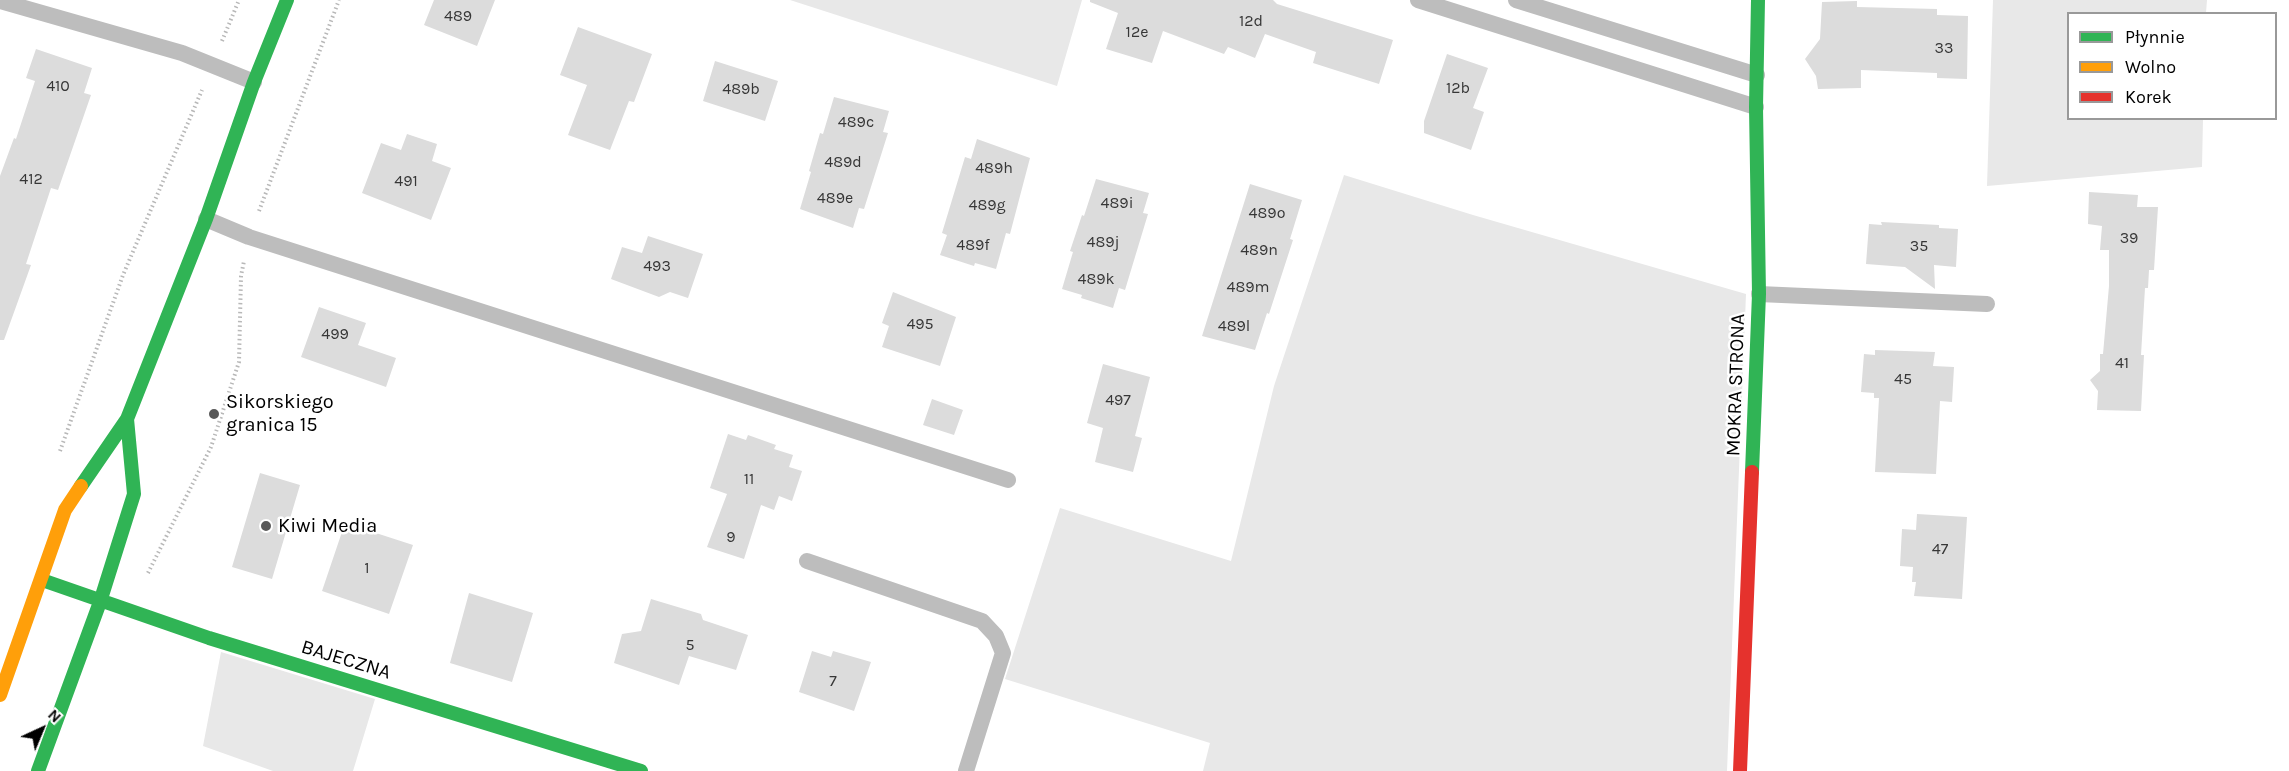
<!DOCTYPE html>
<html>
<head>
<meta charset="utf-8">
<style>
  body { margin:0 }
  #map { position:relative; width:2289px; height:771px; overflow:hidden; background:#fff; font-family:Karla,sans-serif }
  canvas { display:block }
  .legend { position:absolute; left:2067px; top:12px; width:210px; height:108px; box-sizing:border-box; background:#fff; border:2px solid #999; margin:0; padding:8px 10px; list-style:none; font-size:18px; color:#000 }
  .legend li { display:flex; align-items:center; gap:12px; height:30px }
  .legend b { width:30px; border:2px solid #999 }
  .north { position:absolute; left:12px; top:699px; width:60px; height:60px; -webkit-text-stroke:4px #fff; paint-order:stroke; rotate:44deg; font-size:16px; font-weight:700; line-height:24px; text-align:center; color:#000 }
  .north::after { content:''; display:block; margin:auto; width:21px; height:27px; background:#000; clip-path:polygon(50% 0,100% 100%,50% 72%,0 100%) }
</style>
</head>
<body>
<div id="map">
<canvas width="2289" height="771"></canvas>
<ul class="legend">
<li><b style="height:8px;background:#30b455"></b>Płynnie</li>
<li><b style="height:8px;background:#ff9f0a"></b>Wolno</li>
<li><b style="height:8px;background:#e5322d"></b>Korek</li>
</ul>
<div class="north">N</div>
</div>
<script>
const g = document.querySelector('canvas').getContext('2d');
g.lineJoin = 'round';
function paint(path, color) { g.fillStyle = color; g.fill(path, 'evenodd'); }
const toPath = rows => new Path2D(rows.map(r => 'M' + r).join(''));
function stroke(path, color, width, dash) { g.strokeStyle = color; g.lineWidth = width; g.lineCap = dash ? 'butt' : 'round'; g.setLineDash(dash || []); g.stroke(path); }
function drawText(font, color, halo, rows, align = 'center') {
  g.font = font + ' Karla,sans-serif'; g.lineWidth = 5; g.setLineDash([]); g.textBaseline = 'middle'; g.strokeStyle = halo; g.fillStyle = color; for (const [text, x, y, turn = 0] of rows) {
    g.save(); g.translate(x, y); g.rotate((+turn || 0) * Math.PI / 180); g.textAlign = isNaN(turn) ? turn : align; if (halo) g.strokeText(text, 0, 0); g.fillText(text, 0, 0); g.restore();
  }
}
paint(toPath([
  [790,0,1082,0,1057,86],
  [1993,0,2207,0,2206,13,2068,14,2068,118,2203,119,2202,167,1987,186],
  [1344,175,1473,215,1746,294,1727,771,1203,771,1210,743,1005,679,1060,508,1231,561,1274,386],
  [221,652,375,699,353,771,273,771,203,746]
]), '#e8e8e8');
paint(toPath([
  [434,0,495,0,477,46,424,25],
  [1090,0,1273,0,1277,4,1393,40,1379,84,1313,63,1316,52,1265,34,1255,58,1228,47,1224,54,1163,31,1152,63,1106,49,1118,13,1090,2],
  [1857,1,1857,7,1937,9,1937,15,1968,16,1967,79,1937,78,1937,73,1861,70,1861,88,1818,89,1816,76,1805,59,1820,39,1822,2],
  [578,27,652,54,634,102,629,101,610,150,568,135,587,85,560,75],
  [36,49,92,68,84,93,91,95,58,190,51,188,26,264,31,265,4,340,0,340,0,176,14,138,16,139,35,81,26,78],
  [1447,54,1488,68,1473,108,1484,112,1471,150,1424,133,1424,121],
  [715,61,778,81,765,121,703,101],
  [834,97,889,111,883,132,888,133,864,209,859,208,853,228,800,209,811,172,809,171,820,133,823,134],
  [407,134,437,144,432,161,451,168,431,220,362,193,381,143,401,150],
  [977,139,1030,158,1010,234,1006,233,996,269,975,263,974,266,940,255,947,235,942,233,965,157,971,159],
  [1096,179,1149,193,1143,213,1148,214,1125,290,1119,288,1113,308,1081,298,1082,295,1062,289,1073,252,1070,251,1082,215,1084,216],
  [1250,184,1302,200,1290,239,1293,240,1269,314,1267,313,1255,350,1202,336],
  [2089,192,2138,195,2137,207,2158,207,2154,270,2149,270,2148,288,2145,288,2141,355,2144,355,2141,411,2097,410,2098,391,2090,380,2100,371,2100,354,2103,354,2109,286,2109,250,2100,250,2102,226,2088,224],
  [1881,222,1939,225,1939,228,1958,229,1956,267,1934,265,1935,289,1905,267,1866,264,1869,224,1882,225],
  [648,236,703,254,688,298,670,292,659,297,611,279,622,247,642,253],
  [893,292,956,317,940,366,882,347,889,326,882,323],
  [319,307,366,323,358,345,396,358,386,387,301,357],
  [1875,350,1935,352,1933,366,1954,367,1952,402,1940,401,1936,474,1875,472,1879,398,1874,398,1874,393,1861,392,1864,354,1875,355],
  [1103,364,1150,377,1135,436,1142,438,1133,472,1095,462,1103,428,1087,423],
  [932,399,963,410,954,435,923,425],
  [728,434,746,440,748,435,776,445,774,449,793,455,789,467,802,471,792,501,779,496,774,510,761,505,744,559,707,547,727,494,710,488],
  [260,473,300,485,272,579,232,567],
  [1917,514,1967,517,1962,599,1914,596,1916,582,1912,582,1913,567,1900,566,1902,529,1916,530],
  [345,523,413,545,389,614,322,591],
  [469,593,533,613,512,682,450,663],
  [651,599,701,614,703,620,748,635,736,670,689,656,679,685,614,663,622,634,641,631],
  [812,651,831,657,833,651,871,662,854,711,799,692]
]), '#dcdcdc');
stroke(toPath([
  [222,41,239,0],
  [259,211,339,0],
  [60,451,123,275,202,90],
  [148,573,211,447,239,362,241,276,244,261]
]), '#b8b8b8', 4, [1.5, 3]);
stroke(toPath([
  [1418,0,1756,107],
  [1516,0,1757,75],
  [0,1,182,53,254,82],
  [206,219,249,237,1008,480],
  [1759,294,1987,304],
  [807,561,982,621,996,636,1003,653,966,771]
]), '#bdbdbd', 16);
stroke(toPath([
  [1752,472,1759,294,1756,107,1758,0],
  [81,486,127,419,206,219,254,82,287,0],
  [42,580,209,638,641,771],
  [38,771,100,602,134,494,127,419]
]), '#30b455', 14);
stroke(toPath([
  [0,695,65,510,81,486]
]), '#ff9f0a', 14);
stroke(toPath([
  [1740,771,1752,472]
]), '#e5322d', 14);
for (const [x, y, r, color] of [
  [214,414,6,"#595959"],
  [266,526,6,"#595959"]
]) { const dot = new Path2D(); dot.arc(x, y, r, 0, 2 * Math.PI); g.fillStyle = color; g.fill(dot); stroke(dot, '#fff', 2); }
drawText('16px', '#373737', null, [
  ["489",458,16],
  ["12d",1251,21],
  ["12e",1137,32],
  ["33",1944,48],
  ["410",58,86],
  ["12b",1458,88],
  ["489b",741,89],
  ["489c",856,122],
  ["489d",843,162],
  ["489h",994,168],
  ["412",31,179],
  ["491",406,181],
  ["489e",835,198],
  ["489i",1117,203],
  ["489g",987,205],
  ["489o",1267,213],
  ["39",2129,238],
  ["489j",1103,242],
  ["489f",973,245],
  ["35",1919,246],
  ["489n",1259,250],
  ["493",657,266],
  ["489k",1096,279],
  ["489m",1248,287],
  ["495",920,324],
  ["489l",1234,326],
  ["499",335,334],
  ["41",2122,363],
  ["45",1903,379],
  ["497",1118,400],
  ["11",749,479],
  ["9",731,537],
  ["47",1940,549],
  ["1",367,568],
  ["5",690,645],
  ["7",833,681]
]);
drawText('20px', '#000', '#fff', [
  ["MOKRA STRONA",1736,385,-88],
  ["BAJECZNA",346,660,17]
]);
drawText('20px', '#000', '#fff', [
  ["Sikorskiego",226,402],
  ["granica 15",226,425],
  ["Kiwi Media",278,526]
], 'left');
</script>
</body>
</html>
